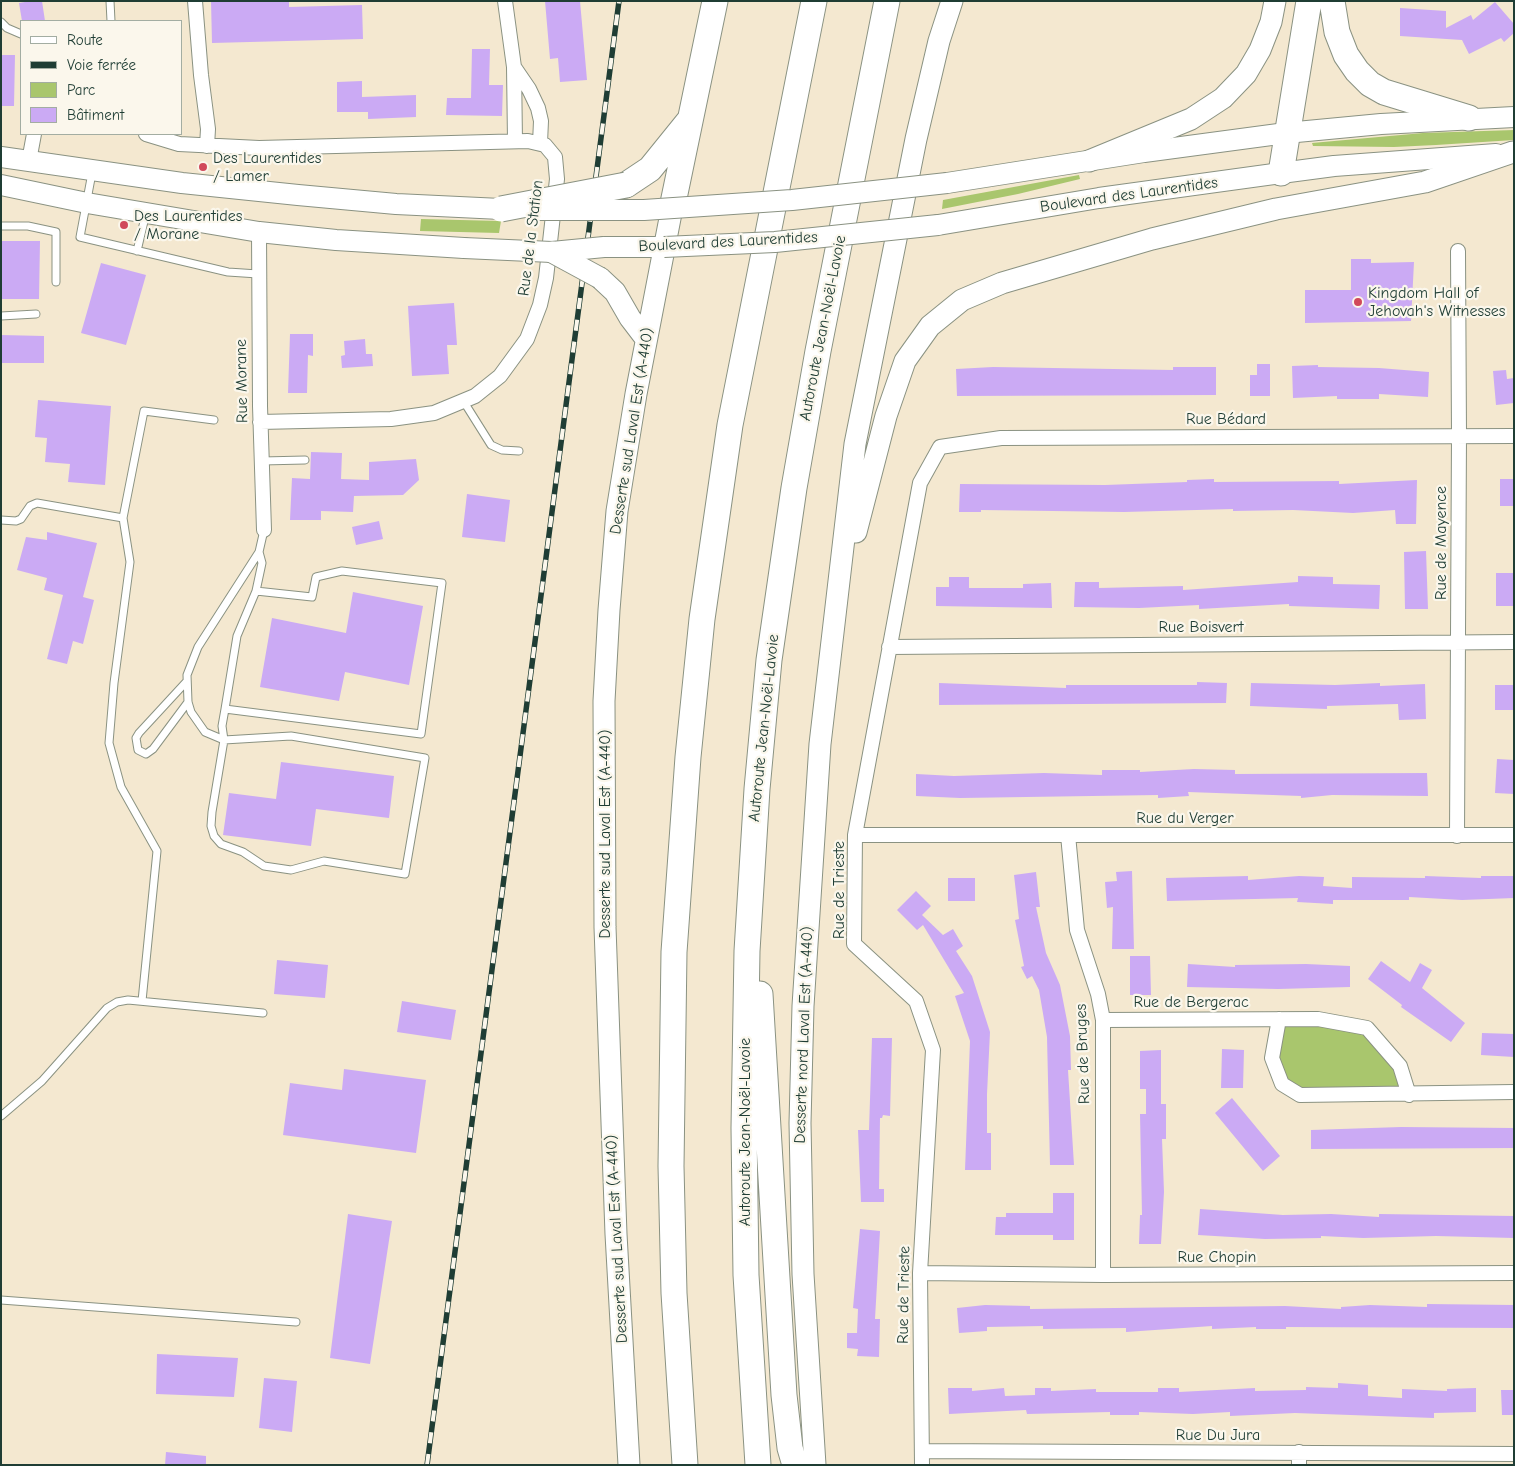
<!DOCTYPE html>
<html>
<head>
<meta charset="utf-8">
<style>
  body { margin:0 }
  #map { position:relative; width:1515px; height:1466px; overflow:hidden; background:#f4e8d0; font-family:"Comic Neue",sans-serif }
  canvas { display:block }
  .frame { position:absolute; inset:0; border:2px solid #1f3d34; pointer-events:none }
  .legend { position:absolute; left:20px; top:20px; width:162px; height:115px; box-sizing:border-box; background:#fbf7ec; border:1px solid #a3ada2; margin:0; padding:6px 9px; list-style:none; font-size:15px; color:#1f3d34 }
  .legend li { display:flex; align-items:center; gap:10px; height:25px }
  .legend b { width:25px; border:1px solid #a3ada2 }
</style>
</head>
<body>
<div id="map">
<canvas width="1515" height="1466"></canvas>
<div class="frame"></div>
<ul class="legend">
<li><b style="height:6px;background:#fff"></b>Route</li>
<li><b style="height:6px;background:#1f3d34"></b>Voie ferrée</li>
<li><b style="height:14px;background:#a9c66d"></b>Parc</li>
<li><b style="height:14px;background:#cbaaf4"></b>Bâtiment</li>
</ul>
</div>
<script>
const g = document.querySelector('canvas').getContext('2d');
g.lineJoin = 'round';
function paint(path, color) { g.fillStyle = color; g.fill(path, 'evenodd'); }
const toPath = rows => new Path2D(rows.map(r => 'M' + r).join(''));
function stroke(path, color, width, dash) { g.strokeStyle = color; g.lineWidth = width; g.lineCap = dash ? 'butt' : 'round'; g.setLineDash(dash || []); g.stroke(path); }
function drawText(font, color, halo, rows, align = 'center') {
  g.font = font + ' "Comic Neue",sans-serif'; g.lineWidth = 4.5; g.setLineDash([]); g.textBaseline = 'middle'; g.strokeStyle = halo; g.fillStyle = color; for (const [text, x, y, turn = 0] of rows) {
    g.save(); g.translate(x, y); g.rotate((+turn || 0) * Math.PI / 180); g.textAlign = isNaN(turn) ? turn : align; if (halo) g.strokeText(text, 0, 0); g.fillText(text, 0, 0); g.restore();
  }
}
paint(toPath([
  [1514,130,1514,140,1436,145,1394,147,1313,146,1312,143,1423,133],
  [1079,175,1080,179,1018,194,942,209,943,200],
  [421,219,460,220,501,221,499,233,420,231],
  [1279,1019,1367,1028,1400,1066,1409,1095,1300,1095,1282,1084,1272,1058]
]), '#a9c66d');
paint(toPath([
  [31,1,42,1,45,21,22,21,19,3],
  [211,1,289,1,289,7,362,5,363,39,212,43],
  [545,1,580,1,587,80,560,82,558,58,550,59],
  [1495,2,1514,24,1514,33,1504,42,1501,38,1469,54,1462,40,1400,36,1400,8,1446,11,1446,28,1471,15,1473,20],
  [472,49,490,49,489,85,503,85,502,116,446,115,447,98,471,98],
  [1,55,15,55,14,106,1,106],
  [362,81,362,97,416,95,416,117,368,119,368,112,337,112,337,82],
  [1,241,40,241,39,299,1,299],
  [1351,259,1371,259,1371,263,1414,262,1411,321,1305,323,1305,290,1351,290],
  [101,263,146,275,126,345,81,333],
  [454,303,457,345,447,345,449,374,412,376,408,306],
  [290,334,313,334,313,356,308,355,307,393,288,393],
  [1,335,44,336,44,363,1,363],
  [365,339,366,354,372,354,373,366,342,368,341,356,345,355,344,341],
  [1257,364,1270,364,1270,396,1250,396,1250,375,1257,375],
  [1318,365,1318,367,1379,368,1429,372,1428,397,1379,394,1379,399,1337,399,1337,396,1293,398,1292,366],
  [993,367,1173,370,1173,367,1216,367,1216,395,957,396,956,369],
  [1506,370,1507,379,1514,378,1514,403,1496,405,1493,371],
  [38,400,111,406,105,485,68,482,70,464,45,462,47,438,35,437],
  [311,452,342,453,341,479,369,480,369,462,416,459,419,480,403,495,354,496,353,512,321,511,321,520,290,520,292,478,310,479],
  [1214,479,1214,482,1339,481,1339,484,1417,480,1416,524,1396,524,1395,510,1353,513,1293,510,1233,511,1233,509,1124,512,981,510,981,512,959,512,960,484,1105,485,1187,482,1187,480],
  [1500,479,1514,479,1514,506,1500,506],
  [467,494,510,500,505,542,462,537],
  [379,521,383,539,356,545,352,527],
  [47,532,97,543,83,597,94,600,83,644,73,641,67,664,47,659,63,595,44,590,47,578,17,570,26,537,47,540],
  [1426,551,1428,609,1405,609,1404,552],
  [1496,573,1514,573,1514,606,1496,606],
  [1298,576,1333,577,1333,584,1380,585,1379,609,1289,606,1289,604,1199,609,1199,605,1139,608,1074,607,1075,582,1099,582,1099,588,1183,586,1183,590,1298,582],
  [949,577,969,577,969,588,1023,588,1023,584,1051,583,1052,608,936,606,936,587,949,587],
  [353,592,423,606,409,685,345,672,339,701,260,687,272,618,346,633],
  [1197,682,1227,683,1226,703,939,705,939,683,1066,688,1066,685,1197,685],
  [1251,683,1335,685,1380,683,1380,686,1425,684,1426,719,1399,720,1398,704,1327,706,1327,709,1250,706],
  [1495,685,1514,685,1514,710,1495,710],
  [1497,759,1514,760,1514,794,1495,793],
  [281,762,394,776,389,818,316,809,311,846,223,835,229,793,276,799],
  [1194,769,1235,770,1235,774,1427,773,1428,796,1332,795,1301,798,1301,796,1188,792,1189,796,1158,798,1158,795,960,798,916,796,916,774,954,776,1044,773,1102,775,1102,770,1140,770,1140,772],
  [1132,871,1134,949,1112,949,1113,907,1107,908,1105,882,1117,881,1116,872],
  [1036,872,1040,907,1036,907,1046,953,1060,985,1070,1036,1071,1070,1068,1070,1074,1165,1050,1165,1047,1037,1039,990,1032,976,1027,979,1021,967,1024,966,1015,920,1019,919,1014,875],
  [1248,876,1248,880,1299,876,1324,877,1323,886,1352,888,1352,877,1425,878,1425,876,1481,878,1481,876,1514,876,1514,898,1462,900,1409,897,1409,900,1333,900,1333,904,1297,902,1298,898,1167,901,1166,878],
  [948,878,975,878,975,901,948,901],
  [916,891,931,906,922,915,943,935,953,929,963,946,956,951,972,976,990,1032,987,1094,987,1133,991,1133,991,1170,965,1170,970,1041,955,996,964,993,923,925,917,930,897,910],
  [1130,956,1150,956,1151,995,1130,995],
  [277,960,328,965,325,998,274,994],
  [1381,961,1410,982,1420,963,1432,970,1422,988,1465,1023,1451,1042,1401,1007,1402,1005,1368,979],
  [1188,964,1235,967,1235,965,1306,964,1350,966,1350,987,1278,989,1187,987],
  [402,1001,456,1010,451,1040,397,1032],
  [1482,1033,1514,1034,1514,1057,1481,1055],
  [872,1038,892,1038,890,1116,883,1115,882,1118,880,1118,879,1189,884,1189,884,1202,861,1202,858,1130,869,1130],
  [1222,1049,1244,1050,1243,1088,1221,1088],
  [1161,1050,1161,1104,1166,1104,1166,1139,1162,1139,1164,1192,1161,1244,1139,1244,1140,1215,1142,1215,1140,1114,1146,1114,1146,1089,1140,1089,1140,1051],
  [344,1069,426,1080,416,1153,283,1135,290,1083,342,1090],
  [1232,1098,1280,1156,1263,1171,1215,1113],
  [1401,1127,1514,1128,1514,1148,1311,1149,1311,1130],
  [1053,1193,1074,1193,1074,1240,1053,1240,1053,1235,995,1235,996,1217,1006,1217,1006,1213,1053,1213],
  [1200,1209,1283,1215,1331,1214,1379,1217,1379,1214,1514,1216,1514,1238,1436,1236,1363,1238,1321,1236,1321,1238,1265,1239,1198,1235],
  [348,1214,392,1221,370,1364,330,1358],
  [860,1229,880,1231,875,1319,880,1319,879,1357,857,1356,858,1349,847,1348,847,1333,857,1333,858,1309,853,1308],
  [1427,1304,1514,1305,1514,1328,1286,1327,1286,1329,1256,1329,1256,1327,1212,1329,1212,1326,1126,1332,1126,1328,1043,1329,1043,1326,987,1327,987,1331,959,1333,957,1308,985,1305,1030,1306,1030,1309,1285,1306,1341,1309,1341,1307,1370,1305,1427,1307],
  [157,1354,238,1358,234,1397,156,1394],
  [264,1378,297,1381,292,1432,259,1428],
  [1338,1383,1368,1385,1368,1396,1402,1398,1402,1389,1447,1391,1447,1389,1476,1388,1476,1412,1434,1413,1434,1418,1295,1413,1230,1416,1230,1412,1193,1414,1139,1412,1139,1415,1110,1415,1110,1412,1027,1414,1026,1410,949,1414,948,1388,972,1388,972,1391,1004,1388,1005,1396,1035,1395,1035,1388,1051,1388,1051,1391,1096,1389,1096,1392,1158,1392,1158,1388,1179,1388,1179,1392,1255,1388,1255,1391,1306,1390,1306,1387,1338,1388],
  [1501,1390,1514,1390,1514,1415,1502,1415],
  [166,1452,206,1456,206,1465,165,1465]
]), '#cbaaf4');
const service = toPath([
  [110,1,111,21],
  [1,22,7,28,21,34],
  [92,173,80,237,228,272,258,274],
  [1,226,28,226,56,232,56,282],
  [137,251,146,213],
  [1,316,36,314],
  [464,402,491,445,502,450,519,451],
  [262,461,305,460],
  [123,518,144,411,214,420],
  [1,520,16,521,21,519,30,506,37,503,123,518,130,562,114,683,109,743,121,787,157,851,142,1001],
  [256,591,237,636,225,709,421,734,442,583,342,571,316,577,312,597,256,591,262,563,259,552],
  [187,681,139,733,136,738,138,750,146,754,153,749,188,702],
  [225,709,222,726,224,740,291,736,425,758,405,874,324,861,291,870,264,866,243,852,221,844,214,836,211,826,212,812,224,740,205,732,191,712,188,702,187,675,198,647,259,552,264,530],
  [1,1116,42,1081,107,1008,117,1002,128,1000,263,1013],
  [1,1300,296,1322]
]);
const minor = toPath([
  [195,1,201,75,208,129,207,146],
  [505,1,514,67,515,141],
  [514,67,529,89,538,108,541,121,540,143],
  [146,134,179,144,259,148,528,141,545,145,555,157,557,179,546,278,540,305,527,339,500,376,475,396,434,413,391,419,260,422],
  [29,161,34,134],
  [259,232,260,406,264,530],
  [889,647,1514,642],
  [855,835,1514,835],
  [1068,835,1077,930,1098,994,1103,1020,1103,1275],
  [1457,836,1459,435,1458,251],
  [1279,1019,1272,1058,1282,1084,1300,1095,1514,1092],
  [1103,1020,1318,1019,1367,1028,1400,1066,1409,1095],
  [920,1273,1103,1275,1514,1273],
  [922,1451,1514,1454],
  [922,1465,920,1273,933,1050,916,1001,854,944,855,835,920,483,940,447,1001,438,1514,436],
  [1299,1465,1299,1452]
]);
const secondary = toPath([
  [1,157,182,183,298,195,396,204,501,209],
  [947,183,1144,152,1286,133,1381,124,1514,117],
  [1,185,87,203,259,232,336,240,464,248],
  [938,225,1099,198,1281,173,1334,166,1496,154],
  [604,247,664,247]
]);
const primary = toPath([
  [1089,161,1191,119,1223,98,1246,74,1260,50,1271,22,1275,1],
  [600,278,615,292,630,318,646,339],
  [856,532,886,416,905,361,930,326,962,300,1002,283,1152,239,1276,209,1425,182,1513,152],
  [629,1465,616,1234,605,927,604,701,609,610,617,511,636,394,672,208],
  [815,1465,803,1274,800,1123,803,1006,820,744,855,444,916,139,939,41,952,1]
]);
const motorway = toPath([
  [1332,1,1337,32,1346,55,1357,71,1370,84,1384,92,1469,118],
  [1281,173,1309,1],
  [626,185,650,169,688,122],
  [672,208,715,1],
  [760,994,784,1395,790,1448,795,1465],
  [685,1465,674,1293,671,1166,674,952,688,757,702,619,730,425,814,1],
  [758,1465,746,1275,744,1128,747,951,757,789,769,660,794,488,818,351,887,1]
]);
stroke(service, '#8a9282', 9);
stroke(minor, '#8a9282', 16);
stroke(secondary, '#8a9282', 22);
stroke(primary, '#8a9282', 23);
stroke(motorway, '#8a9282', 27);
stroke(service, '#fff', 7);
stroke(minor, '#fff', 14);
stroke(secondary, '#fff', 20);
stroke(primary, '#fff', 21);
stroke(motorway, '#fff', 25);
const rail = toPath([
  [427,1465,619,1]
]);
stroke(rail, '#1f3d34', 5.5);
stroke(rail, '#fbf7ec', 4, [11]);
const secondaryBridge = toPath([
  [533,210,644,210,792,200,947,183],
  [664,247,775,242,938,225],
  [464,248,552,252,604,247]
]);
const primaryBridge = toPath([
  [552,252,600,278]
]);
const motorwayBridge = toPath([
  [501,209,626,185]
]);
stroke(secondaryBridge, '#8a9282', 22, []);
stroke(primaryBridge, '#8a9282', 23, []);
stroke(motorwayBridge, '#8a9282', 27, []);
stroke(secondaryBridge, '#fff', 20);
stroke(primaryBridge, '#fff', 21);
stroke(motorwayBridge, '#fff', 25);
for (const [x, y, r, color] of [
  [203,167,5,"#d1495b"],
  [124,225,5,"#d1495b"],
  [1358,302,5,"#d1495b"]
]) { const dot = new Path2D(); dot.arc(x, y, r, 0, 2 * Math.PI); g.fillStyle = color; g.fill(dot); stroke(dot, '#fbf7ec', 2); }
drawText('16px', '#1f3d34', '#fbf7ec', [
  ["Des Laurentides",213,158],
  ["/ Lamer",213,176],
  ["Des Laurentides",134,216],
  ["/ Morane",134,234],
  ["Kingdom Hall of",1368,293],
  ["Jehovah's Witnesses",1368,311]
], 'left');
drawText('16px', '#1f3d34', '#fbf7ec', [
  ["Boulevard des Laurentides",1129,195,-8],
  ["Rue de la Station",531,238,-83],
  ["Boulevard des Laurentides",728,242,-3],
  ["Autoroute Jean-Noël-Lavoie",823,328,-79],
  ["Rue Morane",242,381,-91],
  ["Rue Bédard",1226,419],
  ["Desserte sud Laval Est (A-440)",632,431,-81],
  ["Rue de Mayence",1441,543,-90],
  ["Rue Boisvert",1201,627],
  ["Autoroute Jean-Noël-Lavoie",764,728,-84],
  ["Rue du Verger",1185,818],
  ["Desserte sud Laval Est (A-440)",605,834,-90],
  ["Rue de Trieste",839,890,-90],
  ["Rue de Bergerac",1191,1002],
  ["Desserte nord Laval Est (A-440)",804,1035,-88],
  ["Rue de Bruges",1083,1054,-92],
  ["Autoroute Jean-Noël-Lavoie",745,1132,-90],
  ["Desserte sud Laval Est (A-440)",617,1239,-93],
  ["Rue Chopin",1217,1257],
  ["Rue de Trieste",904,1295,-89],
  ["Rue Du Jura",1218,1435]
]);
</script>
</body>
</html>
